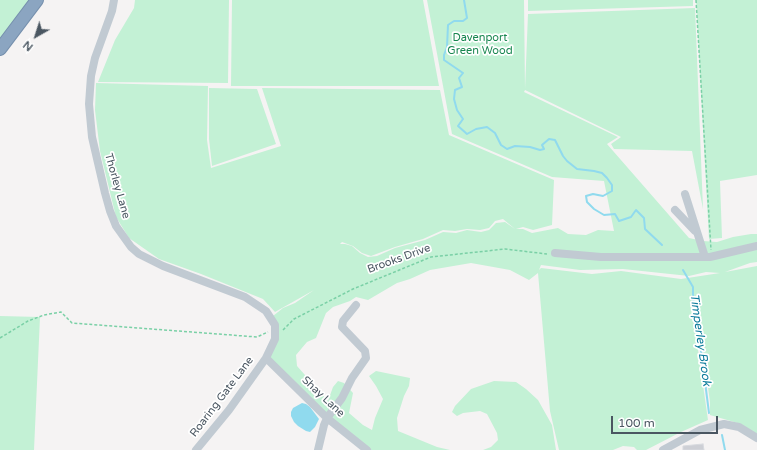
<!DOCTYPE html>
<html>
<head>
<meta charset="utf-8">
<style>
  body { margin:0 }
  #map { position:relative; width:757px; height:450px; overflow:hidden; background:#f5f3f3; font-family:"Varela Round",sans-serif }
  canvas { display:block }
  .north { position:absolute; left:16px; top:16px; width:40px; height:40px; -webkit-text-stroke:3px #fff; paint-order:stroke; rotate:219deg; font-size:11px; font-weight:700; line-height:16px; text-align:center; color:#4a5661 }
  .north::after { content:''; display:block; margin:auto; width:14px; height:18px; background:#4a5661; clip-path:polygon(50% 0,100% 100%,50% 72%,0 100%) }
  .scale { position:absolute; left:611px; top:416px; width:107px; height:18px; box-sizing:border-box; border:2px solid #4a5661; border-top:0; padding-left:5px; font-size:12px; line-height:14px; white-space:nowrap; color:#4a5661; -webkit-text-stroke:3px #fff; paint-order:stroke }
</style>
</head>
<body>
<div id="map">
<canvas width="757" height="450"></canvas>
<div class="north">N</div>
<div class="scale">100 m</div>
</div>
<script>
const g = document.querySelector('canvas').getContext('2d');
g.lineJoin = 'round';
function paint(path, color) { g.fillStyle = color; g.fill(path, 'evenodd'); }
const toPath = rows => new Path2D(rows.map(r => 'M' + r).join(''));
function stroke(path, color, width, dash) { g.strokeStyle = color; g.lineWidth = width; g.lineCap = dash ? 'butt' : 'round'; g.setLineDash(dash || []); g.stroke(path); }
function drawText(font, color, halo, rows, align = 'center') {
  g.font = font + ' "Varela Round",sans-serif'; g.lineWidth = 3.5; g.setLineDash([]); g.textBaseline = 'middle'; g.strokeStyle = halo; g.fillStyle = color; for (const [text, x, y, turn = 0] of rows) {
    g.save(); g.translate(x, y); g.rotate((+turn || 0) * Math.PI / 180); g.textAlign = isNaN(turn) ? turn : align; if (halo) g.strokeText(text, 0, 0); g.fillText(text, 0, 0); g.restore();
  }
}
paint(toPath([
  [0,0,32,0,0,44],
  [135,0,229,0,228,83,98,82,115,40,134,8],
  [232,0,423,0,439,86,231,86],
  [427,0,524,0,525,89,528,14,695,8,703,209,692,151,614,149,611,144,621,137,525,90,524,92,618,137,607,144,689,238,703,241,717,242,733,237,751,234,757,234,757,262,750,263,725,272,757,266,757,434,741,424,710,415,710,402,701,336,696,336,708,420,681,432,646,450,637,450,634,447,623,446,613,450,559,450,550,411,538,273,529,280,510,270,471,263,430,270,410,279,397,283,368,300,356,297,350,301,333,307,326,313,316,338,307,342,296,355,297,366,328,401,333,387,338,381,344,383,353,393,349,413,363,425,372,430,375,418,383,399,376,386,369,376,376,371,410,378,409,386,404,396,397,418,398,431,437,447,450,450,367,450,266,358,270,349,273,316,283,308,295,303,314,290,275,312,263,299,201,274,159,259,129,238,116,217,100,151,95,110,96,83,208,86,207,140,211,168,281,146,262,88,440,90,449,135,554,180,552,225,533,230,523,227,516,229,523,229,532,233,558,228,568,234,586,235,598,230,614,231,604,181,552,177,452,134],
  [503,219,515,229,505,222,496,223,489,230,481,232,467,230,456,233,443,232,425,240,395,248,377,256,368,257,360,253,352,246,345,244,340,244,342,242,353,246,362,253,371,256,395,247,423,239,443,230,455,231,467,229,480,230,489,228,495,221],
  [541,265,580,270,623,269,689,276,706,272,720,273,681,279,621,271,592,274,541,268,539,270],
  [528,0,693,0,693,6,528,11],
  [696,0,757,0,757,175,720,181,722,238,709,239],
  [209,88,257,89,276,144,212,166,209,139],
  [0,316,40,317,34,450,0,450],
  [494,381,516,382,526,389,538,400,552,425,556,450,483,450,491,447,498,440,497,433,487,414,480,411,463,413,457,416,452,412,455,406,471,389]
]), '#c3f1d5');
paint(toPath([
  [302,403,306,404,310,407,319,419,315,427,310,432,306,431,298,426,294,422,291,416,291,412,293,408]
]), '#90daee');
stroke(toPath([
  [464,0,467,18,463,21,454,21,448,25,447,47,444,55,444,60,463,73,459,78,462,87,455,90,454,99,457,110,463,119,458,126,467,134,476,129,487,127,495,133,501,145,507,149,515,146,530,147,540,150,544,149,542,145,549,139,555,140,563,156,567,161,577,169,594,171,602,173,607,178,612,185,612,191,603,196,593,194,586,196,587,202,594,209,604,215,615,214,619,221,631,217,636,210,644,218,645,229,662,245],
  [683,270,693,287,693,297,699,335,709,413],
  [722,435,725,450]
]), '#90daee', 2);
const building = toPath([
  [703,444,704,450,683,450,683,446,703,444]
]);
paint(building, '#cdcfd5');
stroke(building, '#d7d9de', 1);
const highway = toPath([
  [0,49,37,0]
]);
stroke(highway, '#7690ad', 14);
stroke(toPath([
  [696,0,711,250],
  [283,330,294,319,353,289,431,257,505,249,547,254],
  [0,338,28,321,44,315,61,312,72,323,257,337,268,332]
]), '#7ad0a6', 1.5, [3, 2]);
stroke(toPath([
  [114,0,112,11,95,58,91,76,89,104,92,137,105,193,110,211,116,226,131,247,139,254,163,266,245,297,266,311,275,325,275,339,266,358,229,410,196,450],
  [685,194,705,257],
  [675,210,695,231],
  [555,253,601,257,710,257,757,246],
  [266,358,327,418,367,450],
  [318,450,324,425,327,418,342,398,352,378,366,358,365,351,342,327,343,321,356,305],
  [663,450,700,430,724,424,739,427,757,438]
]), '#c1cad2', 8);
stroke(highway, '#8ba5c1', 12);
drawText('11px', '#17864f', '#fff', [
  ["Davenport",480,38],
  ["Green Wood",480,51]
]);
drawText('11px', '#4a5661', '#fff', [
  ["Thorley Lane",117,186,74],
  ["Brooks Drive",399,259,-20],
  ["Roaring Gate Lane",222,397,-53],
  ["Shay Lane",323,397,43]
]);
drawText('italic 12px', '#0c7c9b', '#fff', [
  ["Timperley Brook",700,340,82]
]);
</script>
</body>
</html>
